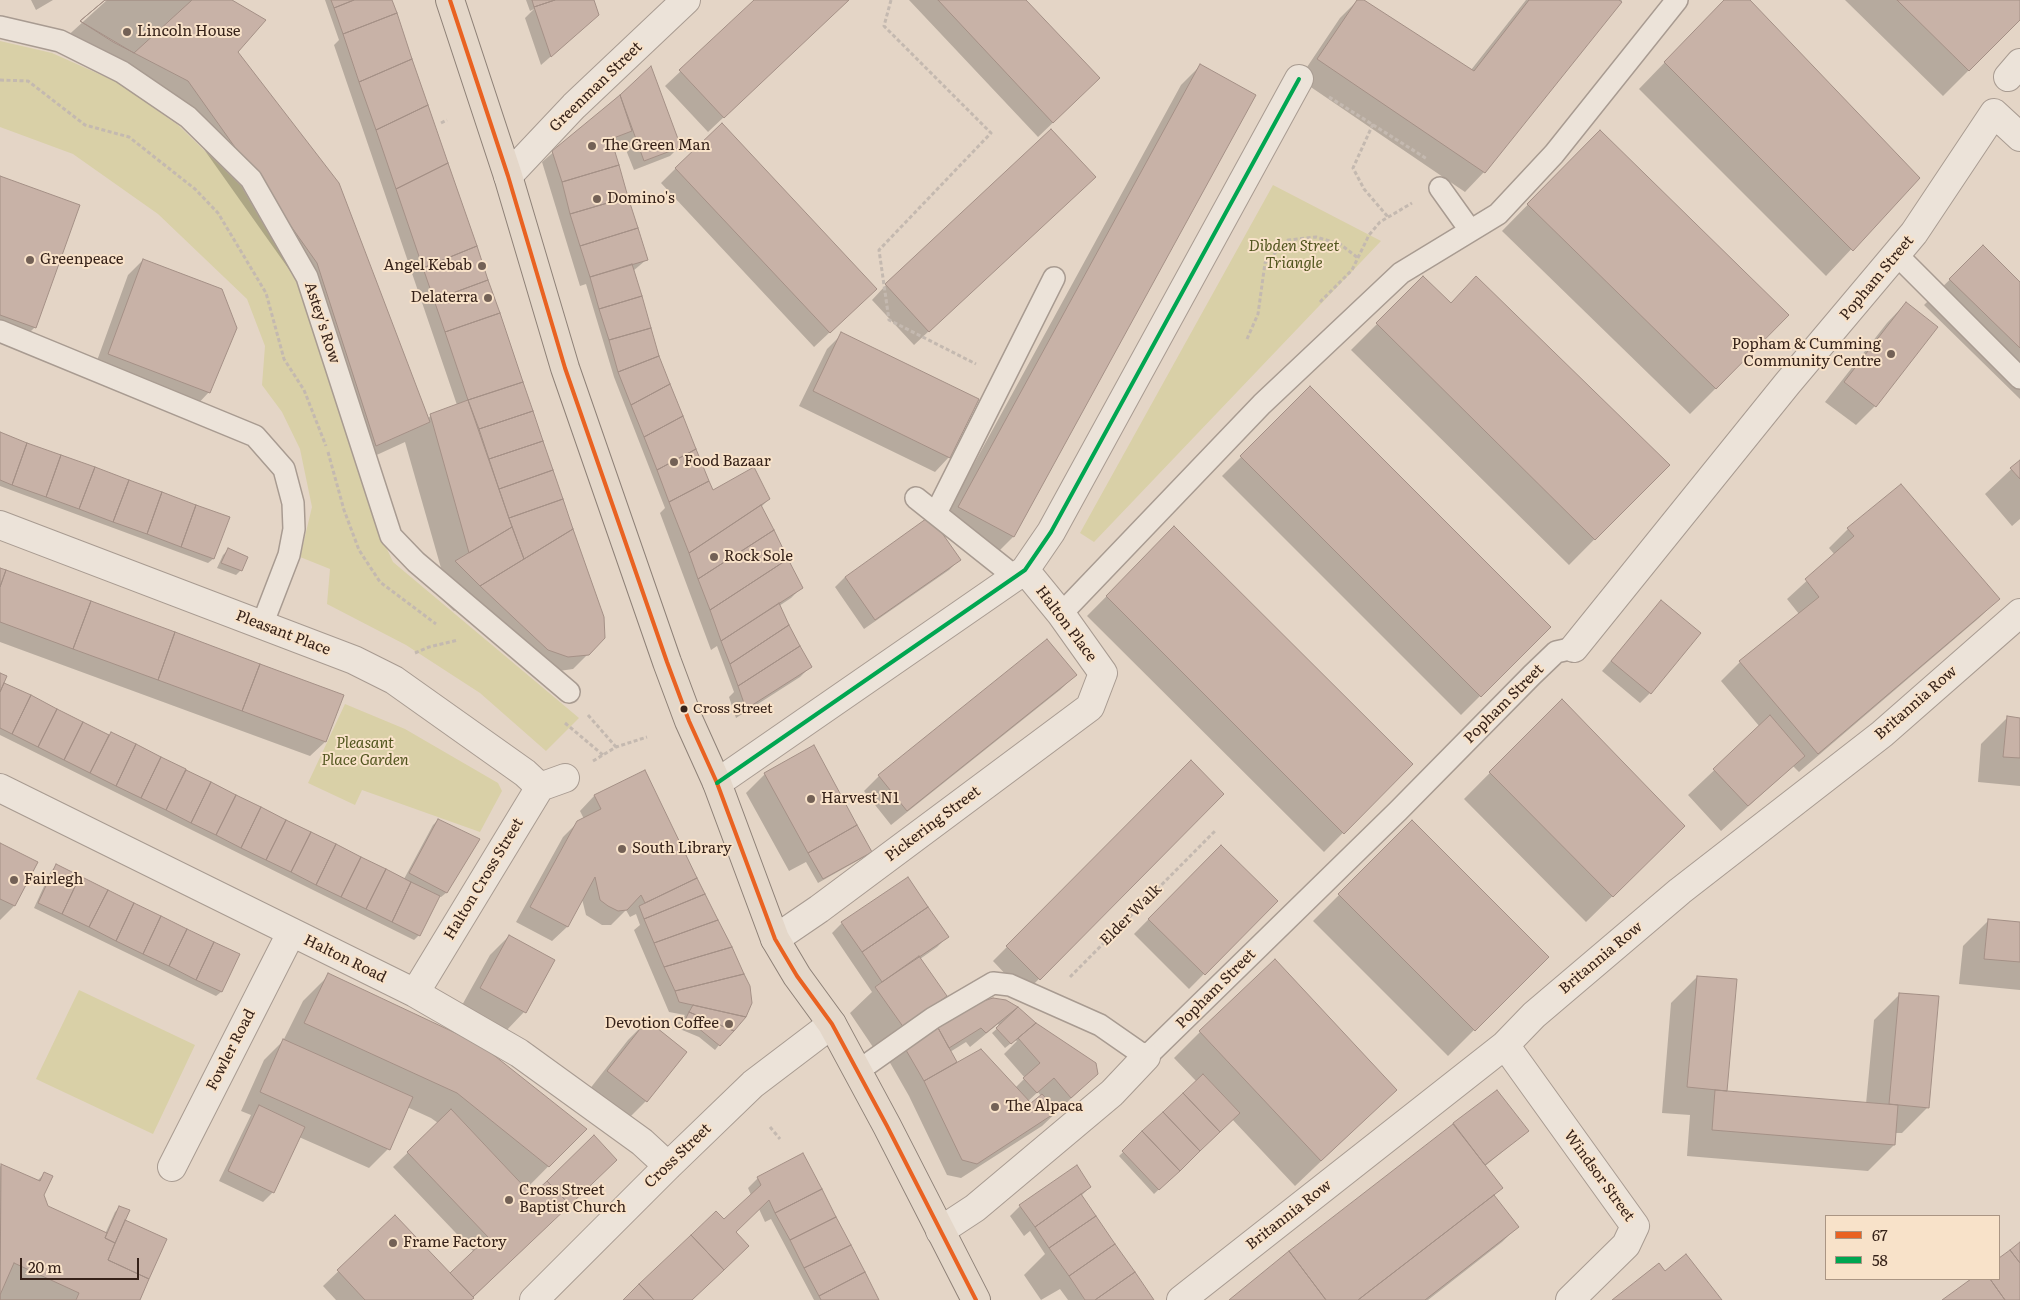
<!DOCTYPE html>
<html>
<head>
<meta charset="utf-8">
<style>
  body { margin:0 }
  #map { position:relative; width:2020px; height:1300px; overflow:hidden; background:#e4d5c6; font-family:Literata,serif }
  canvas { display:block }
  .legend { position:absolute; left:1825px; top:1215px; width:175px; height:65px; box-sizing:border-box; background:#f8e2c9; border:1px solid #aa9583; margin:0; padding:6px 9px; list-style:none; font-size:15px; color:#362219 }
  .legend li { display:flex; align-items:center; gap:10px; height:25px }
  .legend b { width:25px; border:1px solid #aa9583 }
  .scale { position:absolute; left:20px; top:1258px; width:119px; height:22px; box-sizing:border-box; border:2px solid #362219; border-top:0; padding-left:6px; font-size:15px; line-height:18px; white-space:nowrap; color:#362219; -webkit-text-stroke:4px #f8e2c9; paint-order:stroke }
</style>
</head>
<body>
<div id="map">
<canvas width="2020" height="1300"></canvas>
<ul class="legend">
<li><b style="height:6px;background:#e96222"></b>67</li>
<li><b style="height:6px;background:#00a651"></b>58</li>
</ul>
<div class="scale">20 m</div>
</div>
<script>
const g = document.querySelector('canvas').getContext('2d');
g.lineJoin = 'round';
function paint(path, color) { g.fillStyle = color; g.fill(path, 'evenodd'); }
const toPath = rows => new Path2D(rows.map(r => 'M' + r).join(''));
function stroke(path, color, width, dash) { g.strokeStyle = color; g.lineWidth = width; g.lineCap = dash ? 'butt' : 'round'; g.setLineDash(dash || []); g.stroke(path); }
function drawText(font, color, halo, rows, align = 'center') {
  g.font = font + ' Literata,serif'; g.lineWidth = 4; g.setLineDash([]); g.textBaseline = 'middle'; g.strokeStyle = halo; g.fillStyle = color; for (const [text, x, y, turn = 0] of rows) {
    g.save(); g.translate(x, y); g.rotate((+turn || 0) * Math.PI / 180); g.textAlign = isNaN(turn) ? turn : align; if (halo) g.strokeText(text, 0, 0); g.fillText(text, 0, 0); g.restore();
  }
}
paint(toPath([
  [0,41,52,53,117,82,178,125,241,186,297,283,381,536,393,562,579,718,546,751,480,693,406,645,327,604,330,569,300,557,312,507,300,449,282,412,262,385,265,346,247,299,158,214,73,154,0,127],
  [1273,185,1381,241,1094,542,1080,533],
  [345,704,405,729,498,783,502,791,480,832,362,790,355,805,308,783],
  [79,990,195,1045,153,1134,36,1079]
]), '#d9d0a7');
paint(toPath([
  [31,0,53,0,36,10],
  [107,0,228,0,237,52,428,419,431,415,457,405,334,45,339,40,325,0,391,0,603,617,588,654,573,669,552,672,468,603,454,611,430,588,443,575,405,442,357,464,298,282,169,100,62,41],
  [526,0,592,0,587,25,541,65,525,18,534,9,530,11],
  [756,0,848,0,708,132,665,86],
  [909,0,1025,0,1084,93,1038,137],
  [1358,0,1361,0,1471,70,1526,0,1622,0,1484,172,1465,192,1299,79,1340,18],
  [1725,0,1748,0,1918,178,1826,276,1639,89],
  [1845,0,2020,0,2020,19,1943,96],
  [1200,66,1254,96,1013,537,994,556,940,526,1181,85],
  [651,68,680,146,670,156,634,170,622,140,611,144,646,260,633,271,658,356,712,492,769,499,761,507,801,588,791,598,779,606,810,667,800,677,736,718,729,697,734,692,717,646,711,650,660,513,665,508,614,377,586,284,580,286,542,162],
  [1600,131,1716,388,1690,414,1502,231],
  [676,168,861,303,814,347,661,183],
  [0,177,35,327,20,342,0,335],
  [1079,191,914,345,872,300,886,285],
  [1983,247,2020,284,2020,399,1924,305],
  [143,260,209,392,195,407,94,369,128,275],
  [1423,278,1450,304,1476,278,1668,465,1569,565,1351,350],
  [1906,303,1875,406,1856,425,1825,402,1887,323],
  [842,334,949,457,935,472,799,406,827,349],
  [1310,388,1549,627,1461,715,1222,476],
  [0,434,228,518,213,559,208,563,0,486],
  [2020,461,2020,519,2012,526,1985,494],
  [1901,486,1998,599,1979,618,1799,772,1793,766,1721,831,1688,795,1760,727,1721,681,1740,662,1799,614,1787,599,1835,555,1829,548,1848,529],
  [1174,528,1411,764,1324,852,1087,616],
  [228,550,241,570,236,575,217,568,223,555],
  [959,560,949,570,864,629,835,587,845,577],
  [0,569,325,742,310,756,0,642],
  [1661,602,1650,693,1640,703,1602,671],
  [1047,640,1075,675,1060,690,891,825,864,791,879,776],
  [0,674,3,683,109,736,111,733,136,745,404,879,433,825,438,820,478,840,446,893,441,897,438,896,419,935,414,940,0,735],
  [1562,700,1684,826,1586,922,1464,799],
  [2007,718,2020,719,2020,786,1978,782,1981,744],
  [1191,762,1222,794,1024,994,993,961],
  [645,772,696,879,719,1045,715,1050,699,1037,675,1027,685,1015,669,1012,634,930,640,925,636,914,630,917,626,910,611,925,602,925,586,915,582,899,567,927,552,941,516,922,563,837,578,822,584,819,580,811,594,796],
  [765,774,871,852,866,856,818,883,806,862,789,871,746,793],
  [1412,822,1547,957,1448,1056,1313,921],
  [0,845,14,906,0,920],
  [1221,846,1276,901,1189,989,1134,934],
  [56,866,239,955,221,992,216,996,34,908,51,871],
  [1989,920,2020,923,2020,990,1959,984,1963,946],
  [842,923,947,937,937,947,920,959,945,996,919,1021,877,1053,850,1013,872,992,832,933],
  [509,936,553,960,524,1012,505,1032,461,1007,490,955],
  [329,975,585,1129,525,1190,554,1220,470,1300,336,1300,323,1286,395,1217,450,1275,474,1252,393,1167,438,1123,431,1118,407,1107,388,1149,369,1168,299,1137,273,1192,263,1202,219,1181,251,1115,241,1111,264,1060,283,1041,303,1001],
  [1697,977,1735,980,1726,1092,1866,1104,1874,1020,1900,994,1928,1107,1902,1133,1895,1133,1894,1145,1868,1171,1687,1156,1690,1115,1662,1113,1671,1003],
  [1005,1001,1017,1008,1082,1088,1042,1126,961,1178,947,1175,909,1096,889,1061,904,1046],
  [998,1024,1000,1026,992,1033,1005,1048,1015,1040,1017,1041,1004,1054,1025,1078,1015,1088,957,1063,950,1052,966,1042,970,1047],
  [1038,1092,1041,1096,1031,1105,1028,1101],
  [647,1021,646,1101,627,1120,589,1090,628,1040],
  [1200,1032,1396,1090,1295,1186,1232,1119,1154,1194,1119,1156,1197,1082,1174,1058],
  [1497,1091,1527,1131,1484,1167,1501,1188,1493,1196,1517,1227,1502,1242,1428,1300,1230,1300,1290,1252],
  [1,1165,37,1181,44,1174,43,1195,47,1207,105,1234,115,1212,120,1207,121,1226,138,1300,0,1300,0,1167],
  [758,1178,878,1300,814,1300,771,1219,765,1222,759,1209,734,1232,692,1300,625,1300,724,1221,751,1195,748,1188],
  [1090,1187,1081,1196,1153,1300,1068,1300,1060,1289,1041,1300,1024,1275,1045,1254,1030,1231,1024,1236,1010,1216,1020,1206]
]), '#0003');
const building = toPath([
  [105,0,232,0,266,20,238,52,339,183,430,422,376,446,317,263,188,81,113,42,80,21,105,0],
  [105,0,192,0,134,53,80,21,105,0],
  [331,0,354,0,334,8,331,0],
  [354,0,392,0,397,13,343,34,334,8,354,0],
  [532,0,555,0,534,7,532,0],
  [555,0,594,0,599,15,551,57,534,7,555,0],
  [754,0,849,0,724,118,679,70,754,0],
  [938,0,1026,0,1100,78,1053,123,938,0],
  [1357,0,1364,0,1474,71,1529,0,1619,0,1622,2,1485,173,1317,59,1357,0],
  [1724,0,1750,0,1920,178,1853,251,1664,62,1724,0],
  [1897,0,2020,0,2020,20,1969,71,1897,0],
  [397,13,412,59,359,82,343,34,397,13],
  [412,59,428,105,376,130,359,82,412,59],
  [1200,64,1256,95,1014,537,958,507,1200,64],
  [651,66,681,147,644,161,620,95,651,66],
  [620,95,632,131,611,139,619,165,562,182,552,151,620,95],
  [428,105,448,163,396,189,376,130,428,105],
  [722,123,877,289,830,333,675,168,722,123],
  [1051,129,1096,177,929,332,885,284,1051,129],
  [1600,130,1789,315,1716,389,1527,204,1600,130],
  [448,163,477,246,423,268,396,189,448,163],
  [619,165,628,197,570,214,562,182,619,165],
  [0,176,80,205,36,328,0,315,0,176],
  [628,197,638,228,580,246,570,214,628,197],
  [638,228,648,260,590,277,580,246,638,228],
  [1983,245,2020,282,2020,348,1949,279,1983,245],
  [477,246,488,280,434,300,423,268,477,246],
  [143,259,222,289,237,328,210,393,108,354,143,259],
  [632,264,642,296,599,309,590,277,632,264],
  [1423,276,1451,303,1476,276,1670,465,1595,540,1376,323,1423,276],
  [488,280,500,313,445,332,434,300,488,280],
  [642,296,651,328,609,340,599,309,642,296],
  [1906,302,1938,327,1876,407,1844,382,1906,302],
  [500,313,523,382,468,400,445,332,500,313],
  [651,328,659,356,618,372,609,340,651,328],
  [841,332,979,399,950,458,813,391,841,332],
  [659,356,670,384,631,405,618,372,659,356],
  [523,382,533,411,479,429,468,400,523,382],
  [670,384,683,416,644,437,631,405,670,384],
  [1310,386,1551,627,1481,697,1240,456,1310,386],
  [468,400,512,527,469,553,430,414,468,400],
  [533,411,543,441,489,459,479,429,533,411],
  [683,416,696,449,657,470,644,437,683,416],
  [0,432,27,443,12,485,0,480,0,432],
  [543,441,553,470,499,489,489,459,543,441],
  [27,443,61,455,46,497,12,485,27,443],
  [696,449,709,481,669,502,657,470,696,449],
  [61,455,95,467,79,509,46,497,61,455],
  [2020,460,2020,479,2010,468,2020,460],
  [95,467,129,480,113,522,79,509,95,467],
  [754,467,770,499,689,553,669,502,709,481,713,490,754,467],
  [553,470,563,499,509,518,499,489,553,470],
  [129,480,162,492,147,534,113,522,129,480],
  [1901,484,2000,599,1818,754,1739,661,1819,597,1805,579,1854,536,1847,528,1901,484],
  [162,492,196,505,181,547,147,534,162,492],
  [563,499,573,529,524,559,509,518,563,499],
  [196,505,230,517,214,559,181,547,196,505],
  [761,505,774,530,698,579,689,553,761,505],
  [930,516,961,560,875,620,845,577,930,516],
  [1174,526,1413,764,1344,834,1106,596,1174,526],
  [512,527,524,559,480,586,455,561,512,527],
  [573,529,604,617,605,638,589,655,568,657,548,650,480,586,573,529],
  [774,530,788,559,710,610,698,579,774,530],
  [228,548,248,557,242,571,221,563,228,548],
  [788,559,803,588,721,641,710,610,788,559],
  [0,568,6,570,0,587,0,568],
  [6,570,91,601,73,649,0,622,0,587,6,570],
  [1661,600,1701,633,1651,694,1611,661,1661,600],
  [91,601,175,632,158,680,73,649,91,601],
  [779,603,789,625,730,664,721,641,779,603],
  [789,625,800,646,738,686,730,664,789,625],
  [175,632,260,664,242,711,158,680,175,632],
  [1047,639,1077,675,907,811,878,775,1047,639],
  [800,646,812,667,746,709,738,686,800,646],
  [260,664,344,695,326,742,242,711,260,664],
  [0,673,7,676,0,692,0,673],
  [4,683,31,695,12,734,0,728,0,692,4,683],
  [31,695,57,709,38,747,12,734,31,695],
  [1562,699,1685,826,1613,897,1489,772,1562,699],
  [57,709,83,722,64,760,38,747,57,709],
  [1770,715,1805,756,1748,806,1713,769,1770,715],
  [2007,716,2020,718,2020,758,2003,757,2007,716],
  [83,722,109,735,90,773,64,760,83,722],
  [111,732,136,744,116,786,90,773,111,732],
  [136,744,161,757,141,798,116,786,136,744],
  [814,745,857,825,808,853,764,773,814,745],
  [161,757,186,769,166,810,141,798,161,757],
  [1191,760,1224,794,1040,980,1006,946,1191,760],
  [186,770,211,782,191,823,166,810,186,770],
  [645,770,697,878,645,903,641,895,627,910,618,911,608,906,600,900,595,877,568,927,530,907,577,821,601,809,594,795,645,770],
  [211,782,236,795,216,835,191,823,211,782],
  [236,795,261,807,241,848,216,835,236,795],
  [261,807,286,820,266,860,241,848,261,807],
  [438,819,480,839,447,893,409,873,438,819],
  [286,820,311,832,291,872,266,860,286,820],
  [1412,820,1549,957,1475,1031,1338,894,1412,820],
  [857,825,872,852,823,879,808,853,857,825],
  [311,832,336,844,316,885,291,872,311,832],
  [0,843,38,862,15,906,0,899,0,843],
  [336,844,361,857,341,897,316,885,336,844],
  [1221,845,1278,901,1205,975,1148,919,1221,845],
  [361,857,386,869,366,909,341,897,361,857],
  [56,864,80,876,62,914,38,903,56,864],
  [386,869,411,882,392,922,366,909,386,869],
  [80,876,108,890,89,927,62,914,80,876],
  [908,877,928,907,862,952,841,922,908,877],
  [697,878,705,894,644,919,639,906,697,878],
  [411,882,440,896,420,936,392,922,411,882],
  [108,890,134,903,116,941,89,927,108,890],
  [705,894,718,920,654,943,644,919,705,894],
  [134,903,161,916,143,954,116,941,134,903],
  [928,907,949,937,882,982,862,952,928,907],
  [161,916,187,929,169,966,143,954,161,916],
  [1988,919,2020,922,2020,962,1984,959,1988,919],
  [718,920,732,947,664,967,654,943,718,920],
  [187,929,214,942,196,980,169,966,187,929],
  [509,935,555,960,526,1013,480,988,509,935],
  [214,942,240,954,222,992,196,980,214,942],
  [732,947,744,974,675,991,664,967,732,947],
  [919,956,947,996,904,1028,875,987,919,956],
  [1275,959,1397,1090,1321,1161,1199,1031,1275,959],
  [328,973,481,1045,587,1129,549,1167,457,1093,304,1023,328,973],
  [744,974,750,986,752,1003,746,1017,679,1002,675,991,744,974],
  [1697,976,1737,979,1727,1091,1687,1087,1697,976],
  [1899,993,1939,996,1929,1108,1889,1104,1899,993],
  [993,998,1006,1000,1018,1007,986,1033,981,1028,949,1048,937,1026,980,1002,993,998],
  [693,1005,746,1017,734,1031,689,1012,693,1005],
  [1018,1007,1036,1023,1011,1044,996,1028,1018,1007],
  [689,1012,734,1031,720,1046,686,1018,689,1012],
  [647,1020,687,1052,647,1102,607,1071,647,1020],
  [1036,1023,1096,1063,1098,1074,1071,1098,1054,1078,1037,1093,1023,1078,1040,1063,1018,1038,1036,1023],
  [937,1026,957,1062,924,1081,903,1045,937,1026],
  [283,1039,413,1097,390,1150,260,1092,283,1039],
  [981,1049,1031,1103,1042,1094,1058,1111,977,1164,962,1160,924,1081,981,1049],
  [1203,1074,1240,1113,1220,1132,1183,1093,1203,1074],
  [1497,1090,1529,1131,1485,1165,1453,1123,1497,1090],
  [1715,1090,1898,1105,1895,1145,1712,1130,1715,1090],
  [1183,1093,1220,1132,1200,1151,1163,1112,1183,1093],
  [259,1105,305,1127,274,1193,228,1171,259,1105],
  [451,1109,532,1195,547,1181,570,1205,473,1297,450,1273,488,1237,407,1152,451,1109],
  [1163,1112,1200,1151,1180,1171,1142,1131,1163,1112],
  [1453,1124,1503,1188,1358,1300,1326,1300,1289,1251,1453,1124],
  [1142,1131,1180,1171,1159,1190,1122,1151,1142,1131],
  [594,1135,617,1160,570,1205,547,1181,594,1135],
  [803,1153,822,1189,775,1213,769,1200,736,1232,749,1246,724,1270,691,1235,716,1211,724,1219,761,1185,757,1177,803,1153],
  [1,1164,40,1181,44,1172,53,1176,44,1195,48,1206,107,1233,105,1238,115,1243,108,1260,149,1279,140,1300,0,1300,1,1164],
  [1077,1165,1091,1187,1035,1227,1019,1205,1077,1165],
  [822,1189,836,1217,790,1240,775,1213,822,1189],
  [1081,1194,1096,1216,1049,1248,1035,1227,1081,1194],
  [1494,1195,1519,1227,1425,1300,1358,1300,1494,1195],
  [119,1206,130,1210,115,1243,105,1238,119,1206],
  [395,1215,474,1298,471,1300,365,1300,337,1270,395,1215],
  [1096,1216,1115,1244,1069,1276,1049,1248,1096,1216],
  [836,1217,851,1245,804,1268,790,1240,836,1217],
  [125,1220,167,1239,149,1279,108,1260,125,1220],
  [691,1235,724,1270,692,1300,654,1300,639,1284,691,1235],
  [2020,1242,2020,1263,2010,1250,2020,1242],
  [1115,1244,1135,1272,1095,1300,1085,1300,1069,1276,1115,1244],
  [851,1245,865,1272,819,1296,804,1268,851,1245],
  [2010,1250,2020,1263,2020,1300,2005,1300,1990,1279,1999,1279,1999,1258,2010,1250],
  [1289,1251,1326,1300,1229,1300,1289,1251],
  [1686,1254,1722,1300,1612,1300,1659,1263,1665,1271,1686,1254],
  [14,1263,79,1293,76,1300,0,1300,0,1295,14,1263],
  [865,1272,879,1300,821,1300,819,1296,865,1272],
  [1135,1272,1154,1300,1095,1300,1135,1272],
  [1971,1279,1990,1279,2005,1300,1942,1300,1971,1279],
  [639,1284,654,1300,623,1300,639,1284]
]);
paint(building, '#c8b2a7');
stroke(building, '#a49086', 1);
const lane = toPath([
  [0,27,60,41,122,72,188,117,251,179,307,277,391,536,416,562,569,692],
  [1440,188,1470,230],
  [1897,255,2020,378],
  [0,331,255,436,284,469,293,503,294,529,289,555,262,625],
  [916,498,1014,576],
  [936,513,1054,278],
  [1061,614,1262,404,1401,273,1498,214,1554,154,1677,0],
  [858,1071,933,1018,993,983,1010,985,1100,1025,1146,1057,1398,811,1532,675,1556,652,1574,648]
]);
const street = toPath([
  [2008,77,2020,63],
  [508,176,574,106,686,0],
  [0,525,354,660,394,680,525,773,540,787],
  [1574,648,1787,384,1914,233,1994,113,2020,137],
  [717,783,1025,570,1051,532,1299,79],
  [0,788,415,993,519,1053,642,1142,668,1166],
  [775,939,819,909,1090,707,1103,673,1061,614,1025,570],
  [415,993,540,787,565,778],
  [1505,1045,1635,1226,1626,1245,1570,1300],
  [172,1167,291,933],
  [940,1231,975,1208,1112,1093,1146,1057],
  [534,1300,668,1166,753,1084,832,1024],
  [1181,1300,1505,1045,1534,1015,1680,891,1882,734,2020,613]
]);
const primary = toPath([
  [450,0,508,176,565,368,667,662,689,721,717,783,775,939,797,976,832,1024,887,1126,976,1300]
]);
stroke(lane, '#a89b91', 24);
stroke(street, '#a89b91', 30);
stroke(primary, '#8e8177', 30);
stroke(toPath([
  [891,0,884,26,991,133,879,250,889,320,976,364],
  [0,80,28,81,85,125,129,137,195,189,218,213,266,293,284,359,304,390,326,446],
  [1329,97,1427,159],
  [441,123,447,120],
  [1373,124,1353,168,1364,189,1388,217],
  [1320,302,1352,270,1369,235,1380,222,1412,203],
  [1247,339,1258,314,1265,263,1288,240,1316,237,1340,244,1358,258],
  [328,452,344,510,359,550,380,582,436,624],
  [415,653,429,647,458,640],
  [588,715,616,747],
  [565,723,603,755],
  [593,761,616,747,647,737],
  [1070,977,1216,830],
  [770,1127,780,1139]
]), '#c4b9b0', 3, [4, 2.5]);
stroke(lane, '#ece3d9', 21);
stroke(street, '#ece3d9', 28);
stroke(primary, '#e4d7c9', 28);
stroke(toPath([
  [450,0,508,176,565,368,667,662,689,721,717,783,775,939,797,976,832,1024,887,1126,976,1300]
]), '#e96222', 4);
stroke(toPath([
  [717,783,1025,570,1051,532,1299,79]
]), '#00a651', 4);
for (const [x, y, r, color] of [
  [127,32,5,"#736156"],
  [592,146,5,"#736156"],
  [597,199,5,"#736156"],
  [30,260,5,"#736156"],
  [482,266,5,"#736156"],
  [488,298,5,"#736156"],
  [1891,354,5,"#736156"],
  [674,462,5,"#736156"],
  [714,557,5,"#736156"],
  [684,709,4.5,"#362219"],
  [811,799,5,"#736156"],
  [622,849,5,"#736156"],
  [14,880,5,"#736156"],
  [729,1024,5,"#736156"],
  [995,1107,5,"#736156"],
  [509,1200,5,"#736156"],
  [393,1243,5,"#736156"]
]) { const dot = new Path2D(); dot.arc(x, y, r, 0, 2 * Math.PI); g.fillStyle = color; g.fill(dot); stroke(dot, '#f8e2c9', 2); }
drawText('14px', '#362219', '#f8e2c9', [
  ["Cross Street",693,709]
], 'left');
drawText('15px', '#362219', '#f8e2c9', [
  ["Lincoln House",137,32],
  ["The Green Man",602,146],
  ["Domino's",607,199],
  ["Greenpeace",40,260],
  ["Angel Kebab",472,266,"right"],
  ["Delaterra",478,298,"right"],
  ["Popham & Cumming",1881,345,"right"],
  ["Community Centre",1881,362,"right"],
  ["Food Bazaar",684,462],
  ["Rock Sole",724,557],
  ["Harvest N1",821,799],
  ["South Library",632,849],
  ["Fairlegh",24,880],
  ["Devotion Coffee",719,1024,"right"],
  ["The Alpaca",1005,1107],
  ["Cross Street",519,1191],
  ["Baptist Church",519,1208],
  ["Frame Factory",403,1243]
], 'left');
drawText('15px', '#362219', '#f8e2c9', [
  ["Greenman Street",596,87,-44],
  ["Popham Street",1877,278,-50],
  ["Astey's Row",322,323,72],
  ["Halton Place",1066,624,53],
  ["Pleasant Place",283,633,21],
  ["Britannia Row",1916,703,-41],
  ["Popham Street",1504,704,-45],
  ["Pickering Street",933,824,-37],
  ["Halton Cross Street",484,879,-59],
  ["Elder Walk",1131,915,-45],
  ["Britannia Row",1601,958,-40],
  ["Halton Road",345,959,26],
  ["Popham Street",1216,989,-45],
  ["Fowler Road",231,1050,-63],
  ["Cross Street",678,1156,-44],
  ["Windsor Street",1599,1176,54],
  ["Britannia Row",1289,1215,-38]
]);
drawText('italic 15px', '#51551e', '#f8e2c9', [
  ["Dibden Street",1294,247],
  ["Triangle",1294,264],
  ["Pleasant",365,744],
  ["Place Garden",365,761]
]);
</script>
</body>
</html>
